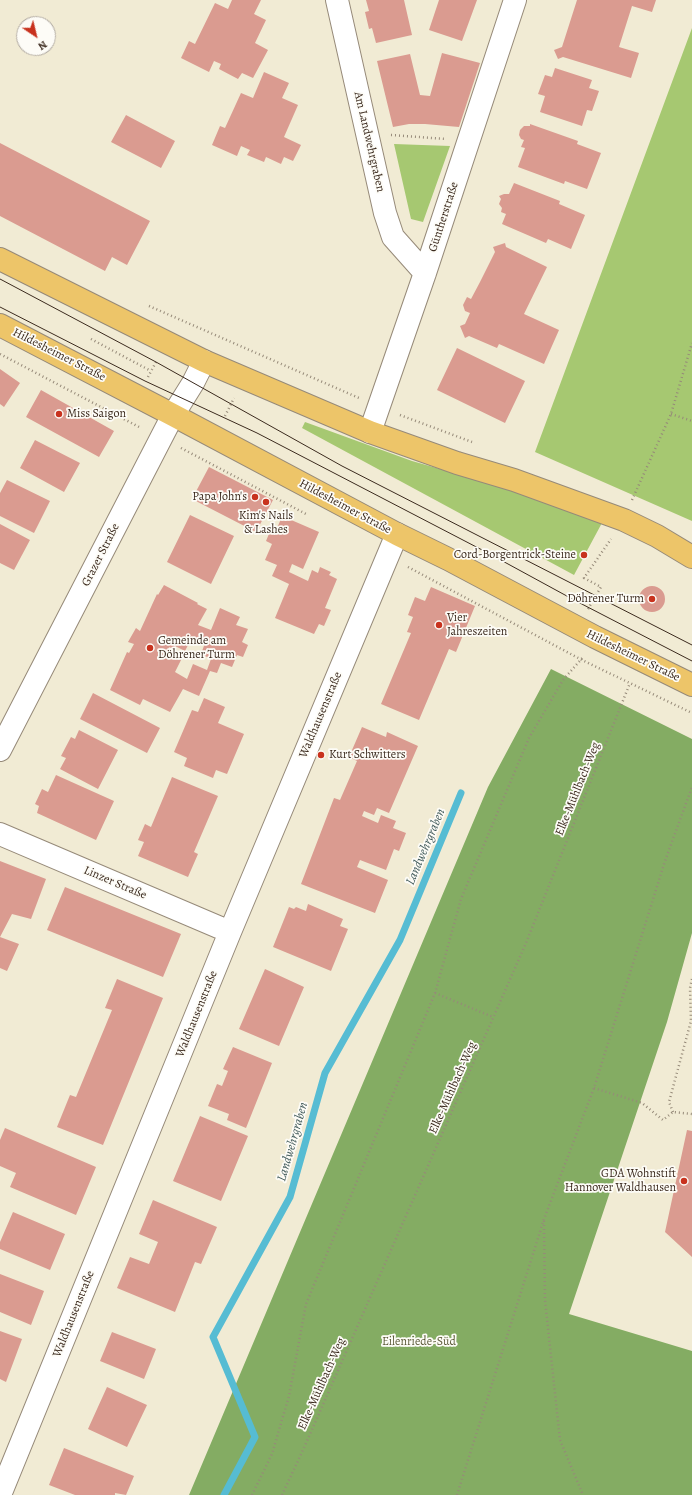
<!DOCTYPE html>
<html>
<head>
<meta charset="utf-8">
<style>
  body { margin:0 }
  #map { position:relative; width:692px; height:1495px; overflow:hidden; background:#f1ebd4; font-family:Alegreya,serif }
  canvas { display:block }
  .north { position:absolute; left:16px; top:16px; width:40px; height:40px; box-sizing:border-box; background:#fdfcf7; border:1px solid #afa8a0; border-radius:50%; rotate:145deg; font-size:11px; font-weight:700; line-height:16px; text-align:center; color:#3b2a1e }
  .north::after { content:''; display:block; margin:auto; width:14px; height:18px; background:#c8321e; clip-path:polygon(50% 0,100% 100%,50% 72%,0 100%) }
</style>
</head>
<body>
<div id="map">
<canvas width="692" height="1495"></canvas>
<div class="north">N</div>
</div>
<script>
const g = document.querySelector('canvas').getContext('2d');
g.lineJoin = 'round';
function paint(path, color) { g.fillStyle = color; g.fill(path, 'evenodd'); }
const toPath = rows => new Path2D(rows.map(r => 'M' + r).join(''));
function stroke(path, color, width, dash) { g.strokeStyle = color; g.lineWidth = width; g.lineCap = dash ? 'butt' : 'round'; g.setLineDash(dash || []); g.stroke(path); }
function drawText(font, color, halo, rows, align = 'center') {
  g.font = font + ' Alegreya,serif'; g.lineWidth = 3.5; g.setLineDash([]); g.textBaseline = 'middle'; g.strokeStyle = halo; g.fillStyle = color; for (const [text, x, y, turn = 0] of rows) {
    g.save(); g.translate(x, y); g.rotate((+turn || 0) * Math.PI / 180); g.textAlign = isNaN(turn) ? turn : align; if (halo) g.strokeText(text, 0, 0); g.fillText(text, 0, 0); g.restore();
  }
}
paint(toPath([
  [692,28,692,521,535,452],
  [394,144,450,146,423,222,411,219],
  [305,422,412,461,510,489,603,521,574,575,302,428]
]), '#a6c871');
paint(toPath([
  [551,669,692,739,692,933,667,1022,569,1314,692,1351,692,1495,189,1495,488,787]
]), '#84ac63');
stroke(toPath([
  [224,1495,255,1437,213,1337,290,1197,325,1073,400,940,461,793]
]), '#56bcd3', 7);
paint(toPath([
  [232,0,261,0,254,14,266,20,255,43,268,50,253,78,242,73,238,79,219,69,221,64,214,61,209,72,181,58,189,41,195,44,215,3,228,9],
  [366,0,404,0,412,35,376,43,372,28,369,29,365,12,369,11],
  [439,0,477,0,462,41,429,30],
  [577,0,656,0,652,12,632,6,619,47,639,53,631,78,563,57,558,59,554,50,562,47],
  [442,53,480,63,459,127,425,124,409,124,393,127,377,61,410,54,420,95,430,96],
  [555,68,592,80,589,88,599,91,592,111,587,110,582,126,540,112,545,96,538,94,545,75,552,77],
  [264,72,289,83,282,98,298,105,284,137,301,145,293,161,284,157,281,164,266,157,264,162,247,155,250,150,241,146,237,156,212,145,220,126,225,128,241,93,253,98],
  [126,115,175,141,161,168,111,142],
  [530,124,578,141,577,144,601,153,587,189,565,181,564,184,518,167,525,148,521,147,524,140,521,139,519,135,520,130,524,126,530,126],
  [0,143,150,221,127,265,112,257,105,271,0,216],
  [514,183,560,201,559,204,585,215,571,249,548,239,546,243,502,224,506,214,501,212,502,208,499,204,501,199,499,196,504,194,509,194],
  [505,243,506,247,547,267,524,314,559,330,544,364,499,344,497,348,469,336,465,338,460,326,465,324,470,313,465,311,463,305,467,297,471,299,480,282,495,252,493,247],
  [457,348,525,381,505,423,437,390],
  [0,369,20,383,4,407,0,404],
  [41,390,114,431,99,457,26,417],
  [35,440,80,463,64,492,20,468],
  [209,467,273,500,256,532,192,499],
  [7,480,50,501,34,533,0,516,0,493],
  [190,515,234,536,211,584,167,562],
  [282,516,319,532,303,569,292,564,289,572,308,581,312,570,318,573,320,567,331,572,329,575,337,579,325,608,331,610,324,626,319,624,314,634,275,618,289,584,272,576,277,565,265,560,272,544,266,541,271,529,276,531],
  [0,524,30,540,14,570,0,563],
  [164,585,198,603,197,604,207,609,198,625,211,630,220,608,240,617,236,625,248,629,242,642,248,645,243,657,237,655,232,667,221,663,217,673,210,671,199,696,183,689,170,712,143,699,140,705,110,690,127,652,129,653,134,644,128,642,136,628,140,631,157,594,158,595],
  [192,637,205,643,201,654,211,659,207,670,193,664,187,679,175,672,182,658,168,651,169,647,174,649,175,646,185,651],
  '639 599a13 13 0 1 1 26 0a13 13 0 1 1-26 0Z',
  [431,587,475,606,456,652,449,649,419,720,381,704,411,633,407,632,413,617,408,615,415,597,425,601],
  [93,693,160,728,147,753,80,719],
  [204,698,225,707,218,723,244,734,227,774,216,770,213,778,184,766,187,758,174,752,192,710,198,712],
  [362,727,386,737,387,732,418,746,389,813,377,808,374,815,364,811,362,816,378,823,381,815,396,821,393,828,406,833,399,851,394,849,386,870,360,860,357,867,388,880,375,913,301,884,334,798,340,800,357,761,349,757],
  [79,730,118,750,98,789,60,769,66,758,61,756,71,737,75,739],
  [56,775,114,801,96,840,37,813,39,806,35,804,42,789,48,792],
  [172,777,218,796,194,852,198,854,188,877,138,856,144,842,138,840,145,824,151,827],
  [0,861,46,879,31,919,12,914,0,937,19,944,7,971,0,968],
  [65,887,181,934,163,977,47,930],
  [308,904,343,919,340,926,348,929,331,971,273,947,289,907,294,909,296,907,306,911],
  [265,969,304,987,279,1046,239,1029],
  [117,979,163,998,103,1145,57,1127,70,1095,76,1097,112,1010,105,1008],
  [233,1047,272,1063,246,1128,227,1120,229,1114,208,1106,217,1084,222,1086,228,1071,223,1069],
  [200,1116,248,1136,221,1201,173,1181],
  [5,1128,96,1167,76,1215,10,1187,16,1173,0,1166,0,1140],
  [687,1130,692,1131,692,1257,665,1232],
  [153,1200,217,1227,201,1264,195,1262,175,1312,117,1288,130,1257,149,1264,158,1242,139,1234],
  [13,1212,65,1234,50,1270,0,1249,0,1242],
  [0,1274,44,1291,31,1325,0,1312],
  [0,1331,22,1339,6,1382,0,1379],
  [112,1332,156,1349,144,1379,100,1361],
  [107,1387,147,1405,127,1447,88,1429],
  [64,1448,134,1476,126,1495,115,1493,115,1495,75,1495,49,1485]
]), '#da9b90');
const minor = toPath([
  [337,0,385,213,393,237,425,273],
  [370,432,425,273,515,0],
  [0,750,173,415,193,383,204,361],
  [0,834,230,932],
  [0,1495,230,932,397,534]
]);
const major = toPath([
  [0,259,204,361,370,432,457,463,514,480,624,520,657,536,692,557],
  [0,325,173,415,397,534,448,559,595,637,692,685]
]);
stroke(minor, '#968a79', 24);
stroke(major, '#968a79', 24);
stroke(toPath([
  [391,135,446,139],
  [149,306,359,398],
  [91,339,151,371],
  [0,354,141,428],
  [148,377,156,362],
  [671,414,692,421],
  [400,415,472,442],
  [225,416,234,398],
  [181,448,306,514],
  [632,500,671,414,692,343],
  [408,567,582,660,692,713],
  [588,609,601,587,584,578,611,539],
  [435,993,493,1017],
  [594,1088,642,1103,663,1120,673,1112,692,1114],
  [673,1112,669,1102,691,1021,690,988,692,979],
  [544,1221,545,1300,560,1440,583,1495],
  [252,1495,272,1454,289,1396,306,1304,435,993,461,899,529,738,563,680,584,656],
  [282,1495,303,1450,526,943,630,683],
  [457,1495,544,1219,594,1088,665,861,692,787]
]), '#968a79', 2.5, [1, 3]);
stroke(minor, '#fff', 22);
stroke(major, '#edc569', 22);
stroke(toPath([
  [0,279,156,362,342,466,692,645],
  [0,307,145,381,257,433,486,552,576,601,692,661]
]), '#3b2a1e', 1);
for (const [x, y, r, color] of [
  [59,414,4,"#c8321e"],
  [255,497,4,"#c8321e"],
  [266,502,4,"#c8321e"],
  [584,555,4,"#c8321e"],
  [652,599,4,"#c8321e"],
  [439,625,4,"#c8321e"],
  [150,648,4,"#c8321e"],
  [321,755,4,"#c8321e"],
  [684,1181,4,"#c8321e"]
]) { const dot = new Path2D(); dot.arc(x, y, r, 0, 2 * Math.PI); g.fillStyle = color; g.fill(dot); stroke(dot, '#fdfcf7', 1.5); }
drawText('12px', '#3b2a1e', '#fdfcf7', [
  ["Am Landwehrgraben",369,142,77],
  ["Güntherstraße",444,217,-72],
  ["Hildesheimer Straße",59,355,27],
  ["Hildesheimer Straße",345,507,28],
  ["Grazer Straße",101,555,-63],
  ["Hildesheimer Straße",633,656,26],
  ["Waldhausenstraße",321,715,-67],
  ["Elke-Mühlbach-Weg",578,789,-68],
  ["Linzer Straße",115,883,23],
  ["Waldhausenstraße",197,1014,-68],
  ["Elke-Mühlbach-Weg",453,1088,-66],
  ["Waldhausenstraße",74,1314,-68],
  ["Elke-Mühlbach-Weg",322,1384,-66]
]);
drawText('12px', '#3b2a1e', '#fdfcf7', [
  ["Miss Saigon",67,414],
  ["Papa John's",247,497,"right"],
  ["Kim's Nails",266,516,"center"],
  ["& Lashes",266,530,"center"],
  ["Cord-Borgentrick-Steine",576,555,"right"],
  ["Döhrener Turm",644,599,"right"],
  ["Vier",447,618],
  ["Jahreszeiten",447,632],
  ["Gemeinde am",158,641],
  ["Döhrener Turm",158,655],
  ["Kurt Schwitters",329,755],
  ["GDA Wohnstift",676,1174,"right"],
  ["Hannover Waldhausen",676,1188,"right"]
], 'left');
drawText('12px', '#5b5937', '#fdfcf7', [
  ["Eilenriede-Süd",419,1342]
]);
drawText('italic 13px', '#445d5d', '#fdfcf7', [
  ["Landwehrgraben",426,847,-67],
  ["Landwehrgraben",293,1142,-74]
]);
</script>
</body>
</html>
